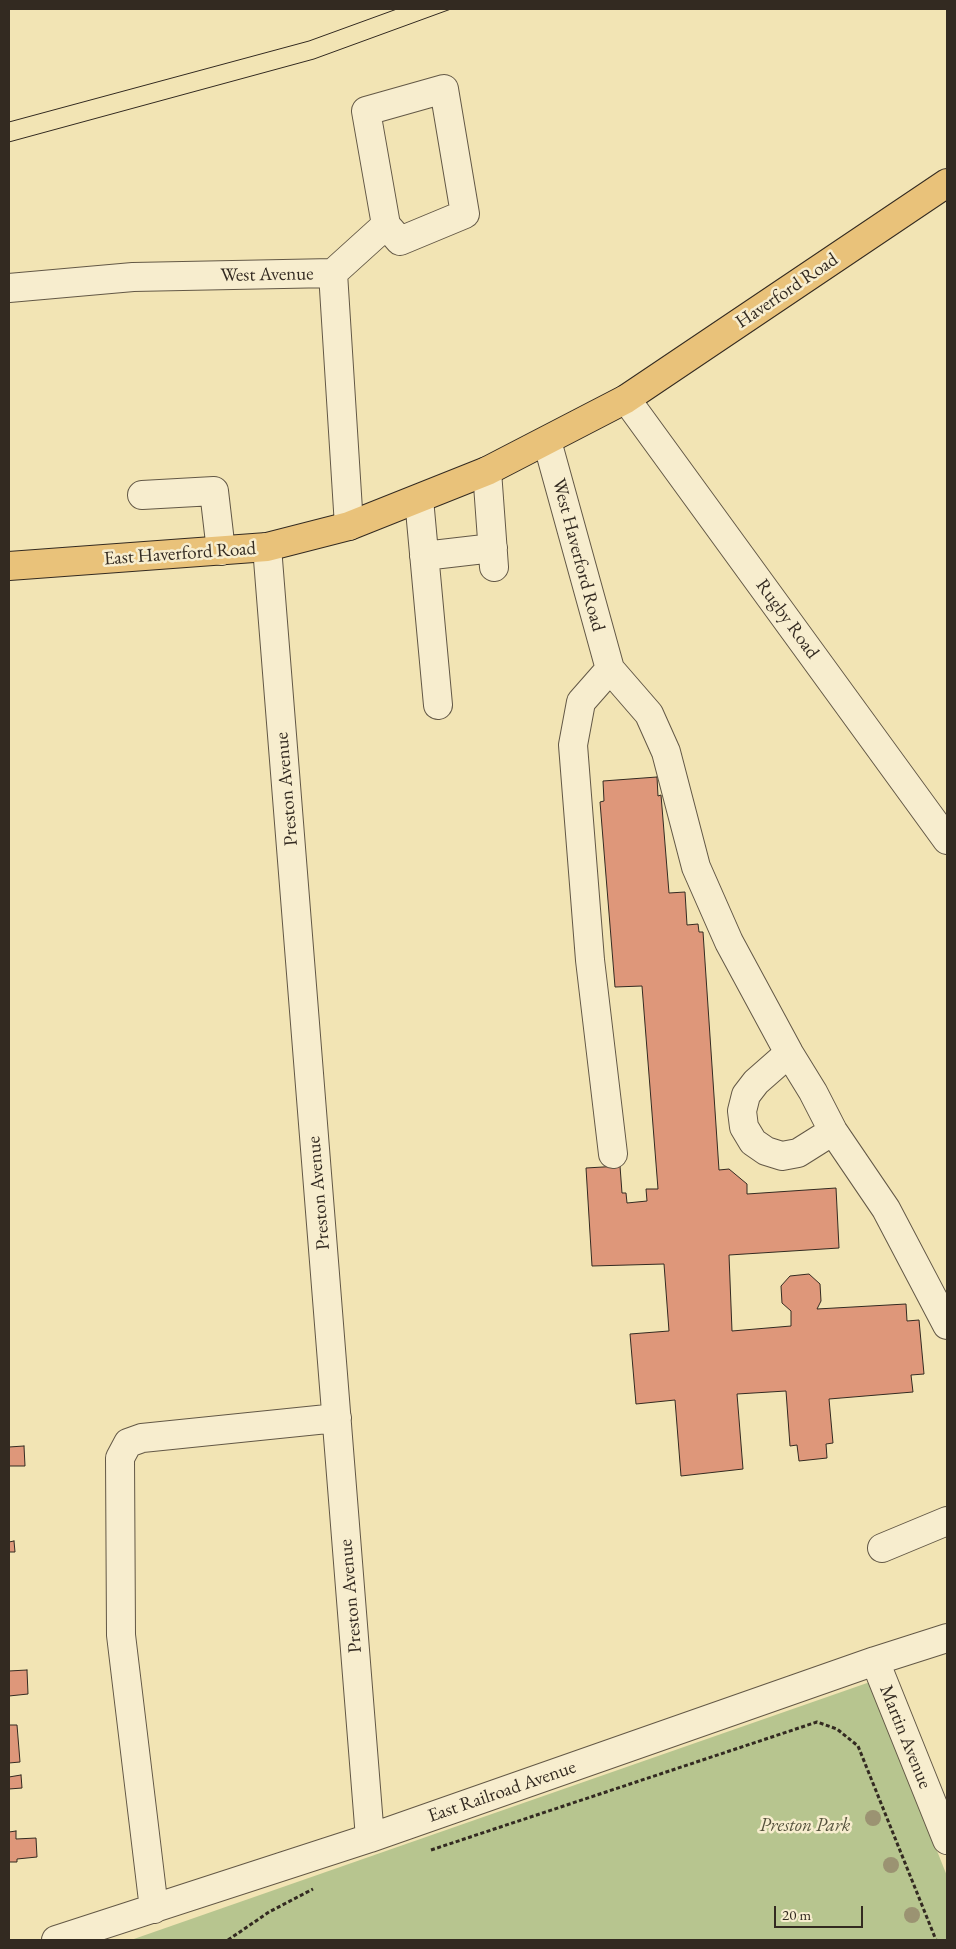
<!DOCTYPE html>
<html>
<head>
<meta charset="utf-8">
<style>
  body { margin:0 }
  #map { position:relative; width:956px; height:1949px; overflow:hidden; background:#f2e4b4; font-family:"EB Garamond",serif }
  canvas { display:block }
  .frame { position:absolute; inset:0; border:10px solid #332a21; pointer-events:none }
  .scale { position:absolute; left:774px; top:1906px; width:89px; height:22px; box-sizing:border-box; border:2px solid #332a21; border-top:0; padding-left:6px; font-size:15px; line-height:18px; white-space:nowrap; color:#332a21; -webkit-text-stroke:4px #f7edce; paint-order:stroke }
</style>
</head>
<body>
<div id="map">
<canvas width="956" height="1949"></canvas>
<div class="frame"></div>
<div class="scale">20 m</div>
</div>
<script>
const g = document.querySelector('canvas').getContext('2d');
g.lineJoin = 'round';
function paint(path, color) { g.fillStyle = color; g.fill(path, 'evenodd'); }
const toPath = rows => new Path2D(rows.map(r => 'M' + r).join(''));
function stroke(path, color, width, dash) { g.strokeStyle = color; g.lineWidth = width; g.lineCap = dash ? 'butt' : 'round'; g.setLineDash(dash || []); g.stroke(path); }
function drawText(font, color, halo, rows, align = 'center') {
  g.font = font + ' "EB Garamond",serif'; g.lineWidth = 5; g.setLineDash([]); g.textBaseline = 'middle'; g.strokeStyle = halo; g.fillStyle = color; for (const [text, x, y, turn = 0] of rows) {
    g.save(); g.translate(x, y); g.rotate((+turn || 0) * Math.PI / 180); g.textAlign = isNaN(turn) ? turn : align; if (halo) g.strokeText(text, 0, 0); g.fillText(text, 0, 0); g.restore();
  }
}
paint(toPath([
  [870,1682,947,1876,947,1940,131,1940]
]), '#b7c58f');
const building = toPath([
  [657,777,658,796,661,795,669,893,685,892,687,925,698,924,699,932,703,932,719,1170,729,1169,747,1184,747,1194,836,1188,839,1248,729,1255,732,1331,791,1326,791,1311,782,1303,781,1286,790,1276,809,1274,820,1284,821,1301,817,1309,906,1304,907,1321,919,1320,924,1374,911,1375,913,1392,829,1399,833,1443,826,1444,827,1458,799,1461,797,1445,790,1446,786,1391,737,1394,743,1469,681,1476,675,1400,636,1404,630,1334,669,1331,664,1264,592,1266,586,1168,620,1166,622,1193,626,1193,627,1203,647,1201,646,1189,658,1189,642,986,615,987,600,802,604,801,603,781,657,777],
  [24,1446,25,1466,9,1466,9,1447,24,1446],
  [14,1541,15,1552,9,1552,9,1542,14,1541],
  [27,1670,28,1694,9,1696,9,1671,27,1670],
  [9,1725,17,1725,20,1762,9,1763,9,1725],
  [21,1775,22,1788,9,1789,9,1777,21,1775],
  [16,1831,16,1839,36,1838,37,1857,17,1859,17,1862,9,1862,9,1832,16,1831]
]);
paint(building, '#de977a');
stroke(building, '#332a21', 1);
const minor = toPath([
  [333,273,386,225,366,111,444,89,465,214,400,241,386,225],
  [9,288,133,277,333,273,349,526],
  [626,399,947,840],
  [547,441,610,669,649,714,666,752,696,867,729,942,789,1053,813,1092,833,1131,886,1209,947,1325],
  [487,471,494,567],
  [142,495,214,491,221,551],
  [419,499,438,705],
  [267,547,370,1838],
  [424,556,493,548],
  [610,669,581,702,573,745,590,960,613,1154],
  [789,1053,756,1082,746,1095,742,1111,744,1127,753,1142,766,1151,782,1156,798,1153,833,1131],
  [882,1548,947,1521],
  [875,1661,947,1840],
  [154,1909,121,1635,120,1458,128,1443,142,1438,337,1418],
  [56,1940,370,1838,875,1661,947,1638]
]);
const major = toPath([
  [9,566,267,547,349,526,487,471,626,399,947,183]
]);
stroke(minor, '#635846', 30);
stroke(major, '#332a21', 30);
stroke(toPath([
  [431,1850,817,1722,837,1729,858,1746,936,1940],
  [228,1940,269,1912,313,1889]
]), '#332a21', 3, [4, 2.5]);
stroke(minor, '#f7edce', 28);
stroke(major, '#e9c27a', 28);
stroke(toPath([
  [9,122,309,41,397,9],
  [9,142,314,59,451,9]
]), '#332a21', 1);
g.fillStyle = '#9b9372';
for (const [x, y] of [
  [873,1818],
  [891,1865],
  [912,1915]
]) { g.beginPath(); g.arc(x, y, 8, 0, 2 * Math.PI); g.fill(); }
drawText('19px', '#332a21', '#f7edce', [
  ["West Avenue",267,275,-1],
  ["Haverford Road",787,291,-34],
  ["East Haverford Road",180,554,-4],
  ["West Haverford Road",578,555,75],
  ["Rugby Road",787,619,54],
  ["Preston Avenue",287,789,-95],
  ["Preston Avenue",319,1193,-95],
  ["Preston Avenue",351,1596,-95],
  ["Martin Avenue",905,1737,68],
  ["East Railroad Avenue",502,1792,-19]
]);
drawText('italic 19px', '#54513c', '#f7edce', [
  ["Preston Park",805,1826]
]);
</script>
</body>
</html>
